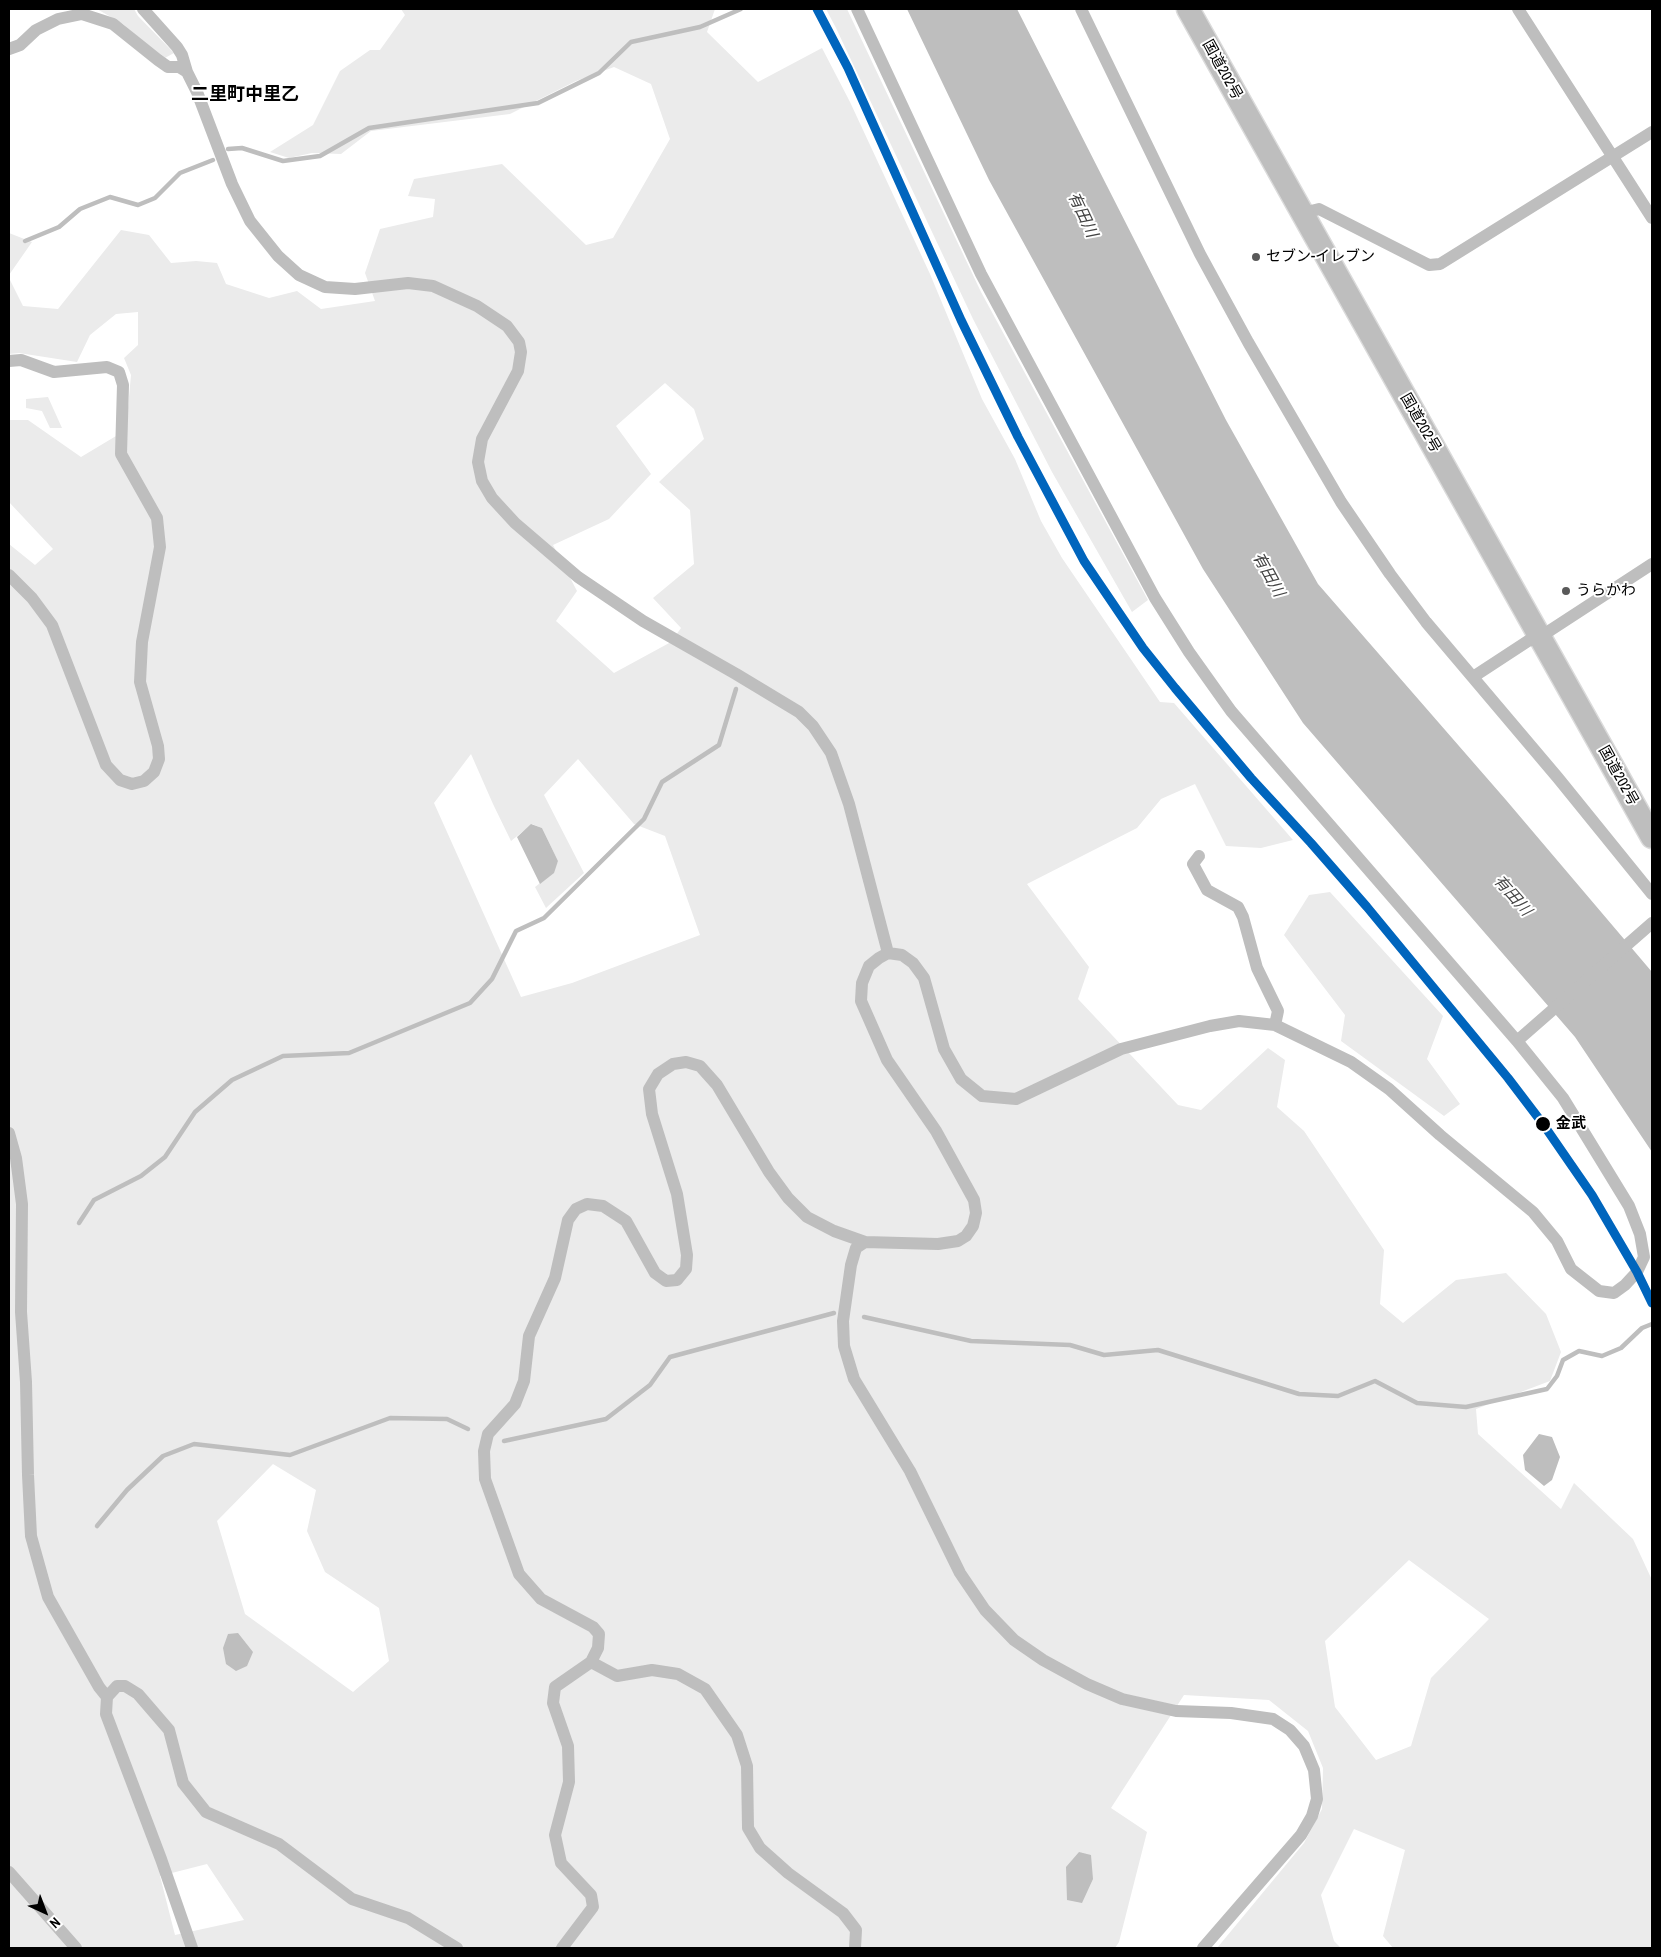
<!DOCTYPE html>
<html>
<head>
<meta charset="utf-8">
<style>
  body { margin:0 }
  #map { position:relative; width:1661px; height:1957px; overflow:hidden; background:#fff; font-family:"Archivo Narrow",sans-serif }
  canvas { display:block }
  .frame { position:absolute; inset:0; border:10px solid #000; pointer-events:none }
  .north { position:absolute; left:20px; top:1887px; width:50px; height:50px; -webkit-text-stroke:4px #fff; paint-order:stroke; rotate:137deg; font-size:14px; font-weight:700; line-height:20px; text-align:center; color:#000 }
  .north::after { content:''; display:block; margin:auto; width:18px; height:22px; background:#000; clip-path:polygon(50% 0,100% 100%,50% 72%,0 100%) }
</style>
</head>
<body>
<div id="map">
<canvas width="1661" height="1957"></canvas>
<div class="frame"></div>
<div class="north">N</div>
</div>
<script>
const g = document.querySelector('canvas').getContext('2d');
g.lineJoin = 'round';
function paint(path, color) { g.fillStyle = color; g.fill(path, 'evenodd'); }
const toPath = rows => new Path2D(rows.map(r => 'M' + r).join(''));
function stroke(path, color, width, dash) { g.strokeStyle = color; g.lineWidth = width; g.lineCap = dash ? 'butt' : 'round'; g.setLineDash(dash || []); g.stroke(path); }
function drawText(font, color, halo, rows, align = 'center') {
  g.font = font + ' "Archivo Narrow","Noto Sans JP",sans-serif'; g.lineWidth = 4; g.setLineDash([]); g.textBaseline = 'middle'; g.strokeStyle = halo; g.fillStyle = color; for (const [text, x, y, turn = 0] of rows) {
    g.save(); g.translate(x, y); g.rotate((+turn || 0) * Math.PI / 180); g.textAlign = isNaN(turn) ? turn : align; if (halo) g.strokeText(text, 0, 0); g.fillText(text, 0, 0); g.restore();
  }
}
paint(toPath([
  [97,9,134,9,138,16,174,53,163,59,123,24],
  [401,9,715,9,707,32,758,82,822,48,850,102,930,274,982,399,1015,459,1041,521,1062,558,1160,702,1174,703,1293,840,1261,848,1226,846,1195,784,1161,799,1137,828,1027,884,1089,967,1078,999,1178,1105,1201,1110,1268,1048,1285,1060,1277,1107,1304,1131,1384,1250,1380,1304,1403,1323,1456,1280,1506,1273,1546,1314,1561,1352,1550,1381,1476,1409,1478,1434,1561,1509,1574,1483,1633,1539,1652,1580,1652,1948,1393,1948,1383,1936,1405,1850,1354,1829,1321,1895,1334,1941,1341,1948,1217,1948,1304,1843,1322,1809,1323,1768,1308,1731,1269,1700,1184,1695,1111,1808,1147,1832,1119,1942,1115,1948,9,1948,9,544,35,565,53,549,9,502,9,420,28,420,81,457,126,430,131,375,124,358,138,345,138,312,116,314,90,335,77,362,19,353,9,354,9,278,23,306,58,309,121,230,149,235,171,263,196,261,217,263,226,284,269,298,297,291,321,309,375,301,365,273,380,229,433,217,435,199,408,196,414,179,502,164,586,245,613,238,670,139,651,84,614,67,576,81,510,114,371,131,341,154,312,153,289,158,270,152,313,125,340,71,370,50,380,50,405,15],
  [665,383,694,409,704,439,659,482,690,510,694,564,653,598,681,628,671,642,614,673,556,621,577,591,553,545,609,519,651,474,616,426],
  [471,754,493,804,511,841,532,824,542,828,558,861,553,873,535,887,546,908,584,873,544,795,578,759,634,824,665,836,700,935,572,983,521,997,434,803],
  [273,1464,316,1490,307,1531,325,1572,379,1608,389,1661,353,1692,245,1614,217,1521],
  [1409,1560,1489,1619,1431,1678,1411,1746,1376,1760,1335,1707,1325,1641],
  [207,1864,244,1920,175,1935,160,1876],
  [826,9,847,9,981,292,1148,600,1132,612,1052,472,973,319,836,28],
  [9,233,32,242,9,275],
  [48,397,62,428,50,428,42,411,26,408,26,399],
  [1330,892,1443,1016,1427,1059,1460,1104,1444,1116,1341,1041,1345,1015,1284,935,1309,895]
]), '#ebebeb');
paint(toPath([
  [907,9,1017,9,1226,420,1318,584,1506,800,1652,972,1652,1152,1575,1037,1303,723,1203,569,989,180],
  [531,824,542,828,558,861,554,873,540,884,517,837],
  [1539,1434,1552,1437,1560,1457,1552,1480,1544,1486,1525,1470,1523,1455],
  [238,1633,253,1652,247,1666,236,1671,226,1664,223,1648,228,1634],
  [1079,1852,1091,1855,1093,1879,1082,1903,1067,1900,1066,1867]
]), '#bebebe');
stroke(toPath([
  [228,149,242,148,283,161,320,156,369,128,538,103,599,73,631,42,700,27,741,9],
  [25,241,59,227,80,209,110,197,138,205,155,198,180,173,213,160],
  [79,1223,94,1200,141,1176,165,1157,195,1112,232,1080,283,1056,349,1053,470,1003,492,979,516,931,544,918,644,819,662,782,719,745,736,689],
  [864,1317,971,1341,1070,1345,1104,1355,1158,1350,1299,1394,1338,1396,1375,1381,1417,1403,1466,1407,1547,1389,1557,1376,1563,1360,1579,1351,1602,1356,1621,1348,1642,1328,1652,1324],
  [504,1441,606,1419,650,1385,670,1357,834,1313],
  [97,1526,127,1490,163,1456,194,1444,290,1455,390,1418,447,1419,468,1429]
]), '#bebebe', 4.5);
const highway = toPath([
  [1188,9,1652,837]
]);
stroke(highway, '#dbdbdb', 25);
stroke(toPath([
  [143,9,177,47,182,55,187,72,197,92,232,184,250,221,278,256,299,275,325,287,355,289,408,283,433,286,477,306,507,326,519,342,521,352,518,371,482,439,478,462,482,481,492,498,515,523,578,577,643,621,736,674,799,712,813,726,831,753,849,804,888,953],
  [857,9,981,274,1155,598,1189,652,1231,711,1517,1041,1563,1098,1629,1206,1640,1234,1644,1257,1637,1272,1625,1285,1614,1293,1599,1291,1571,1269,1557,1241,1533,1212,1440,1135,1389,1089,1351,1062,1275,1025,1239,1021,1210,1026,1121,1049,1016,1099,982,1096,961,1079,944,1049,924,978,913,963,902,955,888,953,879,958,869,966,862,983,861,1001,887,1060,936,1131,974,1200,976,1213,973,1226,966,1236,958,1241,938,1244,865,1242,856,1248,851,1265,843,1321,844,1346,854,1379,910,1471,960,1573,985,1610,1014,1640,1043,1660,1087,1684,1122,1699,1176,1711,1231,1713,1273,1719,1290,1730,1304,1746,1314,1770,1317,1799,1312,1816,1301,1835,1203,1948],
  [1081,9,1200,254,1248,342,1341,502,1390,574,1426,622,1558,778,1652,894],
  [1518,9,1652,218],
  [9,49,20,45,36,30,58,19,82,14,113,24,158,60,168,67,179,67,187,72],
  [1303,213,1319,209,1429,265,1440,264,1652,132],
  [9,361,21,360,54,372,107,367,119,372,123,385,121,454,157,518,160,547,142,642,140,682,158,746,159,759,154,772,144,781,132,784,120,780,106,765,52,625,32,598,9,575],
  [1473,677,1528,641,1540,637,1652,564],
  [1199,856,1193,864,1207,890,1238,907,1243,917,1257,968,1278,1011,1275,1025],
  [1517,1041,1652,923],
  [9,1133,16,1158,22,1204,21,1312,26,1382,28,1475,31,1536,48,1597,99,1687,107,1697],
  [591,1662,617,1676,652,1670,678,1674,705,1689,737,1735,747,1766,748,1828,760,1848,788,1873,843,1913,856,1930,855,1948],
  [9,1872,76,1948],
  [192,1948,161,1859,106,1714,107,1697,117,1686,125,1686,138,1694,169,1730,183,1783,206,1812,279,1844,352,1899,408,1918,457,1948],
  [562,1948,593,1907,591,1895,561,1863,555,1835,569,1782,568,1746,553,1703,555,1687,591,1662,598,1648,599,1634,593,1627,541,1599,519,1574,485,1479,484,1451,488,1434,515,1404,524,1381,529,1336,555,1278,568,1220,576,1209,587,1204,603,1206,626,1221,655,1273,666,1281,677,1280,686,1269,687,1255,677,1194,652,1114,649,1089,658,1074,673,1064,686,1062,700,1066,717,1085,769,1172,788,1198,807,1217,834,1231,865,1242]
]), '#bebebe', 12);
stroke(highway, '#bebebe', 22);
stroke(toPath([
  [817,9,848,68,961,320,1018,437,1084,561,1143,648,1175,688,1251,778,1311,843,1367,907,1508,1078,1543,1124,1592,1195,1637,1272,1652,1303]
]), '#0065bd', 9);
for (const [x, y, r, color] of [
  [1256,257,5,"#595959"],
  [1566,591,5,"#595959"],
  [1543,1124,8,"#000"]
]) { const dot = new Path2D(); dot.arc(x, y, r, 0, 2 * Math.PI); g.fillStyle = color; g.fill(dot); stroke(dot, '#fff', 2); }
drawText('15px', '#000', '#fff', [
  ["国道202号",1222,70,61],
  ["国道202号",1420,423,60],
  ["国道202号",1618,776,61]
]);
drawText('15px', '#000', '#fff', [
  ["セブン-イレブン",1266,257],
  ["うらかわ",1576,591]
], 'left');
drawText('bold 15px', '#000', '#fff', [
  ["金武",1556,1124]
], 'left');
drawText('italic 16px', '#434343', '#fff', [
  ["有田川",1082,215,65],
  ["有田川",1268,575,61],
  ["有田川",1512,896,49]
]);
drawText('bold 18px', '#000', '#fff', [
  ["二里町中里乙",245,95]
]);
</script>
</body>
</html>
